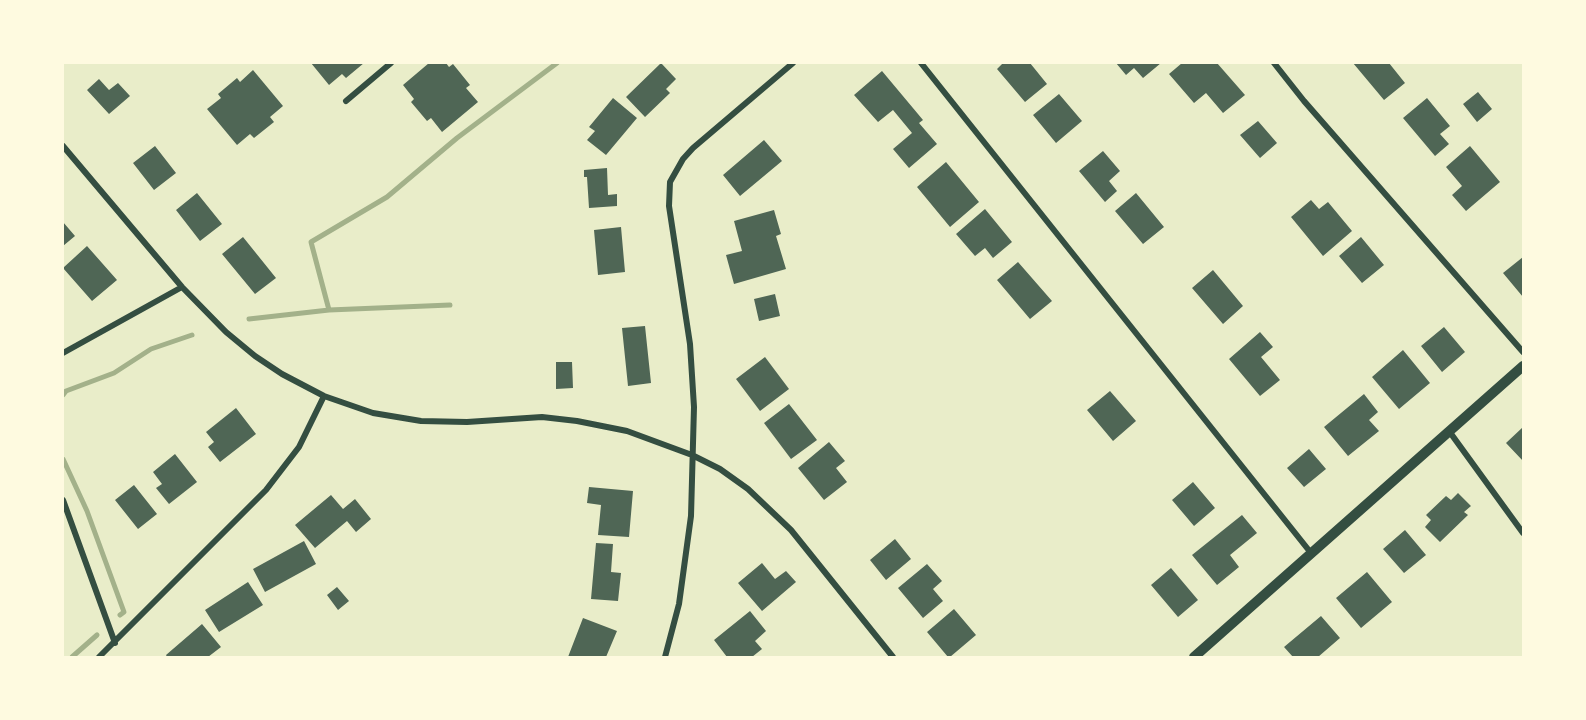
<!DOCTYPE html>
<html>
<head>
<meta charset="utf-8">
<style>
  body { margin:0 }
  #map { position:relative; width:1586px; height:720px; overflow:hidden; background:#e9edc9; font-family:"Fira Sans Condensed",sans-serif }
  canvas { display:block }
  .frame { position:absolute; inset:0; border:64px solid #fefae0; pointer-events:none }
</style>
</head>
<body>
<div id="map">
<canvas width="1586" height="720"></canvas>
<div class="frame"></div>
</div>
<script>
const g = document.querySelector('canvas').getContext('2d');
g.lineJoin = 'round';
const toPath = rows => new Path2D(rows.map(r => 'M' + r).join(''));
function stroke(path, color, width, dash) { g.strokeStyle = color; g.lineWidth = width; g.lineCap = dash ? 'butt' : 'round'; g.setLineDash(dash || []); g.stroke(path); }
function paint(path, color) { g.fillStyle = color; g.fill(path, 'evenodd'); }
stroke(toPath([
  [329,310,450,305],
  [249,319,329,310,311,242,387,197,457,138,557,63],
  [63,395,66,391,114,373,151,349,192,335],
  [63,459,87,511,124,612,120,615],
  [72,657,97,635]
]), '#a3b18a', 5);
paint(toPath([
  [311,63,364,63,346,78,342,74,329,85],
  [429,63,446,63,449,67,453,64,470,85,466,88,478,102,442,132,431,118,427,121,411,102,414,99,403,85],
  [661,63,676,79,666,89,670,93,645,117,626,97],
  [1003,63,1030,63,1047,84,1025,102,997,69],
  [1116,63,1161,63,1143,78,1134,68,1126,75],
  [1182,63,1217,63,1245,95,1223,113,1206,93,1194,103,1169,74],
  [1353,63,1389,63,1405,83,1384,100],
  [253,70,283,106,270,117,274,122,254,138,250,134,237,145,207,109,221,98,218,94,237,78,240,82],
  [882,71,923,120,919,123,937,144,909,168,893,149,912,133,893,110,878,122,854,95],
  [99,79,109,90,118,83,130,96,109,114,87,90],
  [1478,92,1492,109,1477,122,1463,104],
  [1059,94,1082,121,1056,143,1033,115],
  [613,98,637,118,606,155,587,140,595,131,589,127],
  [1427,98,1450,126,1440,134,1449,144,1435,156,1403,118],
  [1258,121,1277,143,1260,158,1240,135],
  [764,140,782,161,740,196,723,175],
  [155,146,176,173,154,190,133,163],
  [1470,146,1500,182,1466,211,1452,195,1462,186,1446,167],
  [1103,151,1120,171,1109,181,1117,191,1105,202,1079,171],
  [946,162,979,202,950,227,917,187],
  [607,168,608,195,617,194,617,206,589,208,587,177,584,177,584,170],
  [197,193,222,224,200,241,176,210],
  [1136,193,1164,227,1143,244,1115,211],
  [1311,200,1319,209,1328,202,1352,231,1323,256,1291,217],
  [985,209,1012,242,993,258,985,248,975,256,956,234],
  [774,210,781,234,776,236,786,269,734,284,726,255,742,251,734,221],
  [63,222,75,236,63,246],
  [621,227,625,272,598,275,594,230],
  [243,237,276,278,255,294,222,254],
  [1361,237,1384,265,1362,283,1339,256],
  [87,246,117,280,92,301,63,268],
  [1523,257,1523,297,1503,273],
  [1018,262,1052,301,1030,319,997,280],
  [1213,270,1243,306,1223,324,1192,288],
  [775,294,780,316,759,321,754,299],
  [645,326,651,383,628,386,622,328],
  [1444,327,1465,352,1442,372,1421,346],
  [1260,332,1273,347,1261,357,1280,380,1260,396,1229,359],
  [1403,350,1430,383,1399,409,1372,377],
  [765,357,789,389,760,411,736,379],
  [556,362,572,362,573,388,556,389],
  [1110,391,1136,421,1113,441,1087,410],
  [1364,394,1378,412,1369,420,1379,431,1348,456,1324,427],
  [789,404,817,440,791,459,764,423],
  [236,408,256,434,220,462,208,447,214,442,206,432],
  [1523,427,1523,461,1506,443],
  [829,442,845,461,836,468,847,482,824,500,798,468],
  [1309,449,1326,469,1304,487,1287,468],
  [175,454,197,482,169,504,156,488,162,484,153,472],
  [1193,482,1215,508,1194,526,1172,500],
  [134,485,157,514,138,529,115,500],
  [589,487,633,491,629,537,598,535,601,505,587,503],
  [1458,493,1471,506,1464,512,1468,515,1440,542,1425,527,1431,520,1426,515,1446,496,1451,500],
  [331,495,343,509,355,499,371,519,356,532,347,521,315,548,295,525],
  [1242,515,1257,533,1230,555,1239,567,1217,585,1192,555],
  [1405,530,1426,555,1404,573,1383,549],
  [895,539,911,559,886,580,870,560],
  [304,541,316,564,265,592,253,569],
  [596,543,613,544,611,572,621,573,618,601,591,599],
  [762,563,775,579,786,571,796,582,762,611,738,583],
  [927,564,942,581,933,589,943,601,923,618,898,588],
  [1171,568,1198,600,1178,617,1151,585],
  [1367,572,1392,602,1361,628,1336,598],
  [248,582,263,605,219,632,205,610],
  [337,587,349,601,338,610,327,595],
  [954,609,976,635,950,657,948,657,927,632],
  [750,611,766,631,755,641,762,649,752,657,727,657,714,640],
  [1321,616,1340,638,1318,657,1293,657,1284,647],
  [583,618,617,631,606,657,568,657],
  [202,624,221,647,208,657,167,657,166,655]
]), '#4f6655');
stroke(toPath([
  [921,63,1311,553],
  [1274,63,1304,101,1523,352],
  [346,101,391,63],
  [63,146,182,287,226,332,255,356,282,374,324,396,373,413,421,421,467,422,542,417,577,421,627,431,692,455,720,469,748,489,791,530,893,657],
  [63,353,182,287],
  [1449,431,1523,533],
  [63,500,115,643],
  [99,657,266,490,299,447,324,396],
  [665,657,679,604,691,516,694,407,690,344,669,206,670,182,683,159,693,148,793,63]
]), '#344e41', 6);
stroke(toPath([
  [1194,657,1523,366]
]), '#344e41', 10);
</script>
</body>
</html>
